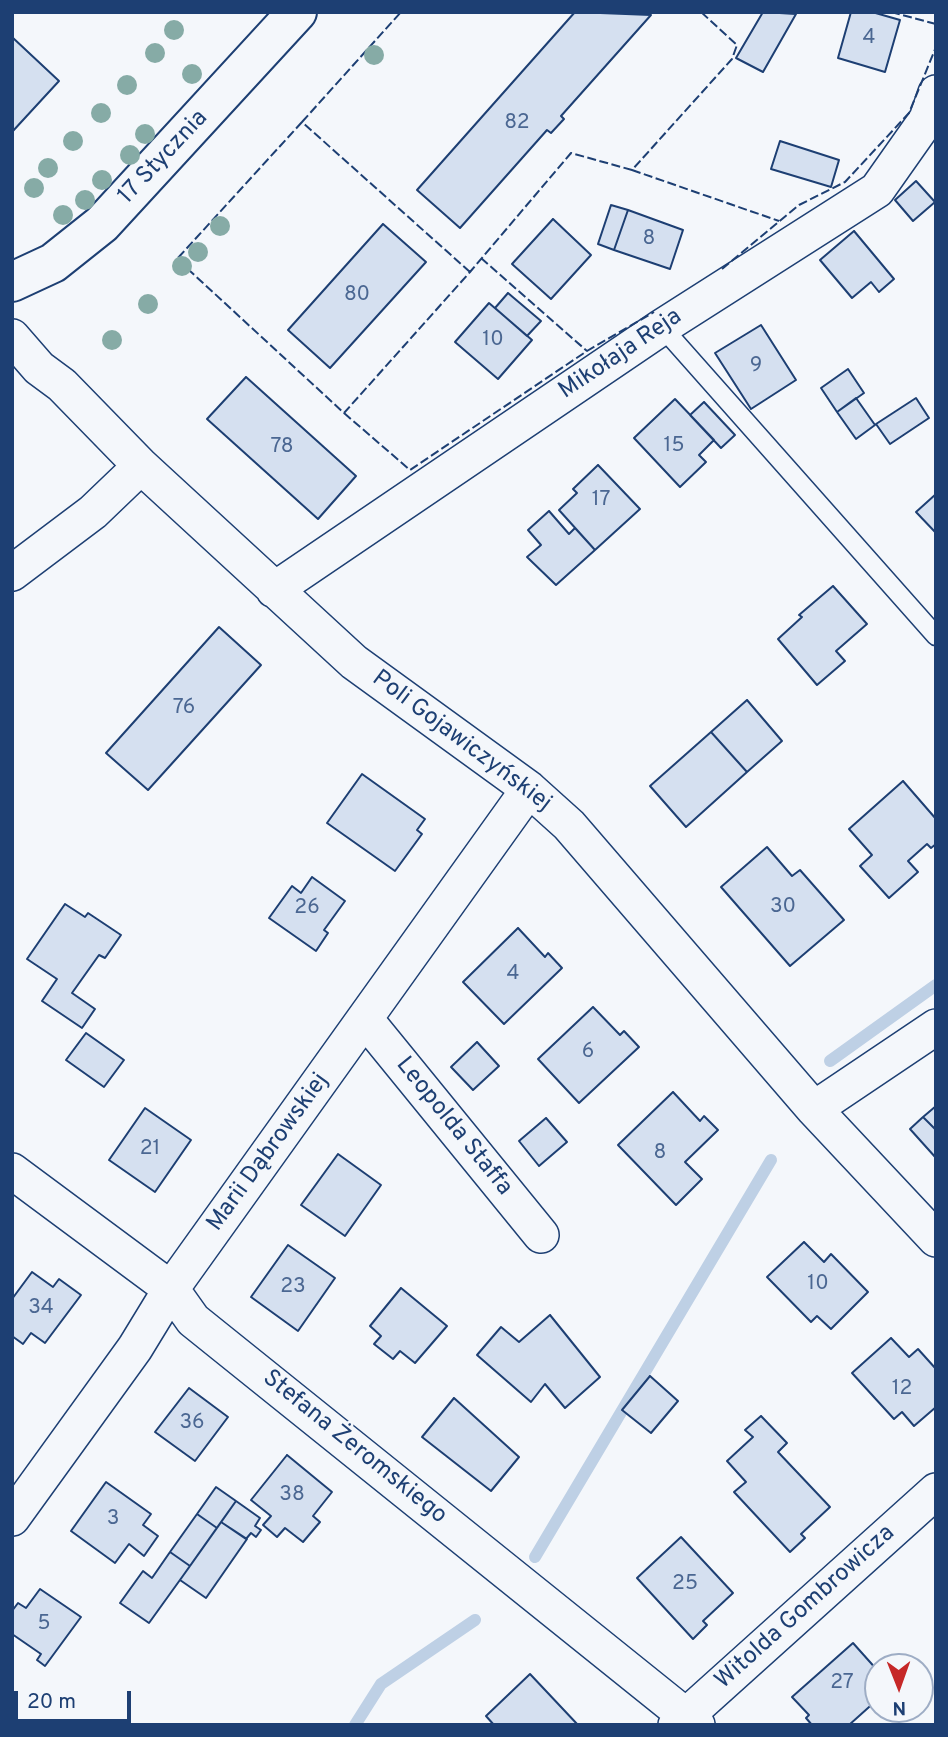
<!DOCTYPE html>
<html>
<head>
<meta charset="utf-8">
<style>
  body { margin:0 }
  #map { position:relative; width:948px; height:1737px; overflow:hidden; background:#f4f7fb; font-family:Overpass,sans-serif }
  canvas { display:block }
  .frame { position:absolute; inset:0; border:14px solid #1d3f73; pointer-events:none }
  .north { position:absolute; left:864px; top:1653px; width:70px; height:70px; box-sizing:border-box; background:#f4f7fb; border:2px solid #9eadc5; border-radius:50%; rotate:179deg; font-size:19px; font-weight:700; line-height:28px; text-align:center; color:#1d3f73 }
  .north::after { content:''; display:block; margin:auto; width:24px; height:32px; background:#c62828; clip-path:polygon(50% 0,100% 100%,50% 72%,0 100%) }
  .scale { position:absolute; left:14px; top:1691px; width:117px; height:32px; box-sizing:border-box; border:4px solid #1d3f73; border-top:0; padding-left:9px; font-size:21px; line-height:24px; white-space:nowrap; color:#1d3f73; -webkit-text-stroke:5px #f4f7fb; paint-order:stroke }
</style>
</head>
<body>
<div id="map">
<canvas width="948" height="1737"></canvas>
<div class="frame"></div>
<div class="north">N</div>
<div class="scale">20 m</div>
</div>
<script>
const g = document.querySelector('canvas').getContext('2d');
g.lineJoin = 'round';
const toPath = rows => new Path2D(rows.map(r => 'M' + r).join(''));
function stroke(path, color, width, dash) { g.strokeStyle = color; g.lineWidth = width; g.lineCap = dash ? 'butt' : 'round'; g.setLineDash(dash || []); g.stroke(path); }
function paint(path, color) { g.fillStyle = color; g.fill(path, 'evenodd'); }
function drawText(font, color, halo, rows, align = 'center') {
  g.font = font + ' Overpass,sans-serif'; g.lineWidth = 5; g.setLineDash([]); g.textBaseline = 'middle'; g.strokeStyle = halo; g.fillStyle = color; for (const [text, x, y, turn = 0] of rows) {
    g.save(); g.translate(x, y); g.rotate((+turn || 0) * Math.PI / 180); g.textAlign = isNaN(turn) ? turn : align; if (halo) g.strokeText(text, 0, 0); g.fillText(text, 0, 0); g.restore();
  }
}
stroke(toPath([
  [830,1061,936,985],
  [535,1557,771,1160],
  [355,1725,381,1684,475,1620]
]), '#bed0e5', 12);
const building = toPath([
  [575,12,651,15,561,116,564,119,551,133,547,130,460,228,417,190,575,12],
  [763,12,796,14,763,72,736,58,763,12],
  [851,12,872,12,900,20,885,72,838,58,851,12],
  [12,37,59,81,12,132,12,37],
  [780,141,839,160,831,187,771,169,780,141],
  [916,181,935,202,913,221,895,200,916,181],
  [611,205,628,210,614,250,598,244,611,205],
  [628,210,683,230,670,269,614,250,628,210],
  [553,219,591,255,551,299,512,264,553,219],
  [383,224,426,262,330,368,288,330,383,224],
  [854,231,894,279,879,292,871,282,852,298,820,260,854,231],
  [508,293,541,321,527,336,495,308,508,293],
  [489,303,532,340,498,379,455,342,489,303],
  [761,325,796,380,751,409,715,353,761,325],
  [848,369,864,393,837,412,821,388,848,369],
  [246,377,356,476,318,519,207,419,246,377],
  [856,398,875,425,856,439,837,412,856,398],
  [916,398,929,418,890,444,876,424,916,398],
  [675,399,714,440,699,455,706,462,680,487,634,438,675,399],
  [704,402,735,435,721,448,690,415,704,402],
  [598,465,640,509,595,550,559,510,577,493,573,489,598,465],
  [936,494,936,533,916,512,936,494],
  [549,511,569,534,575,528,595,550,556,585,527,557,541,545,528,530,549,511],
  [833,586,867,624,836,651,845,661,817,685,778,639,802,617,799,615,833,586],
  [219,627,261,665,148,790,106,753,219,627],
  [747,700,782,741,747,772,711,732,747,700],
  [711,732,747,772,686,827,650,786,711,732],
  [362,774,425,819,417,830,422,834,395,871,327,823,362,774],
  [903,781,936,819,936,844,931,848,927,844,908,861,918,872,889,898,860,866,872,855,849,829,903,781],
  [767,847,792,876,800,870,844,920,790,966,721,887,767,847],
  [312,877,345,901,324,930,328,933,316,951,269,918,292,886,301,893,312,877],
  [65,904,85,917,88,913,121,935,105,958,99,955,72,993,95,1009,82,1028,42,1001,57,979,27,959,65,904],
  [518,928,545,957,548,953,562,968,504,1024,463,982,518,928],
  [593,1007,620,1035,624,1031,639,1047,579,1103,538,1059,593,1007],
  [86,1033,124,1060,104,1087,66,1060,86,1033],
  [477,1042,499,1066,473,1090,451,1067,477,1042],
  [673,1092,700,1121,704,1116,718,1130,685,1162,702,1179,676,1205,618,1145,673,1092],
  [936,1106,936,1130,923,1117,936,1106],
  [145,1108,191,1140,155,1192,109,1160,145,1108],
  [923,1117,936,1130,936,1158,910,1129,923,1117],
  [546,1118,567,1142,539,1166,519,1141,546,1118],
  [338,1154,381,1185,345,1236,301,1205,338,1154],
  [804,1242,824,1262,831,1254,868,1292,831,1329,817,1316,811,1322,767,1277,804,1242],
  [288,1245,335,1278,298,1331,251,1297,288,1245],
  [32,1272,53,1287,59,1279,81,1295,45,1343,31,1333,23,1344,12,1336,12,1299,32,1272],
  [401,1288,447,1326,415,1363,400,1351,393,1359,374,1344,381,1336,370,1326,401,1288],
  [550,1315,600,1377,565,1408,545,1384,531,1402,477,1355,501,1327,519,1342,550,1315],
  [891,1338,909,1357,918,1349,936,1369,936,1407,914,1426,902,1412,894,1419,852,1373,891,1338],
  [650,1376,678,1401,651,1433,622,1410,650,1376],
  [189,1388,228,1417,195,1461,155,1432,189,1388],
  [454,1398,519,1457,491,1491,422,1437,454,1398],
  [761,1416,787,1443,778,1452,830,1507,801,1534,805,1538,790,1552,734,1492,746,1482,727,1461,753,1437,745,1430,761,1416],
  [287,1455,332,1492,313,1516,320,1522,303,1542,285,1528,277,1537,263,1525,271,1516,251,1500,287,1455],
  [106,1482,151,1514,143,1525,158,1536,144,1556,129,1544,115,1563,71,1531,106,1482],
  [216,1487,236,1501,217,1528,197,1514,216,1487],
  [236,1501,260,1518,255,1526,261,1530,256,1537,251,1533,246,1539,221,1522,236,1501],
  [197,1514,217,1528,190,1566,170,1552,197,1514],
  [221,1522,247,1539,206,1598,180,1580,221,1522],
  [681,1537,733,1593,703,1621,707,1625,693,1639,637,1578,681,1537],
  [170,1552,190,1566,149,1623,120,1603,143,1571,152,1578,170,1552],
  [40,1589,81,1617,45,1666,37,1660,41,1654,12,1634,12,1611,18,1603,26,1608,40,1589],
  [853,1643,878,1671,878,1699,849,1725,812,1725,806,1718,809,1715,792,1697,853,1643],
  [530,1674,578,1725,494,1725,486,1716,530,1674]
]);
paint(building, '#d5e0f0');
stroke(building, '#1d3f73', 2);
const service = toPath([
  [662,327,936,636]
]);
const minor = toPath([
  [12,337,39,368,62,385,141,466,354,662,529,789,569,825,814,1109,936,1239],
  [12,573,93,512,141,466],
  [274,590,662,327,877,190,927,119,936,93],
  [365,1019,541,1235],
  [814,1109,936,1027],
  [12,1171,171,1289,193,1320,697,1725],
  [12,1518,135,1348,171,1289,529,789],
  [676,1725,936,1491]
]);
const tertiary = toPath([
  [12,282,53,263,102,224,297,12]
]);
stroke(service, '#1d3f73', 21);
stroke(minor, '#1d3f73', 38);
stroke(tertiary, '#1d3f73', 42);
stroke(service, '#f4f7fb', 18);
stroke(minor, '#f4f7fb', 35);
stroke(tertiary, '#f4f7fb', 38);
stroke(toPath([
  [891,12,936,24],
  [302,122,401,12],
  [632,170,779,221],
  [481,258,587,351],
  [722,269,799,205,845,182,909,113,936,47],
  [470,272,302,122,177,259,344,413,470,272,571,153,632,170,732,59,737,45,701,12],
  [344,413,410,470,587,351,654,312]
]), '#1d3f73', 2, [9, 3.5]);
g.fillStyle = '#86aba6';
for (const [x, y] of [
  [174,30],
  [155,53],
  [374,55],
  [192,74],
  [127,85],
  [101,113],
  [145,134],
  [73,141],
  [130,155],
  [48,168],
  [102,180],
  [34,188],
  [85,200],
  [63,215],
  [220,226],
  [198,252],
  [182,266],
  [148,304],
  [112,340]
]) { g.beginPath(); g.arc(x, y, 10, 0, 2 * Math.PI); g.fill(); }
drawText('21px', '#4b6792', null, [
  ["4",869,39],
  ["82",517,124],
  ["8",649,240],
  ["80",357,296],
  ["10",493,341],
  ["9",756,367],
  ["15",674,447],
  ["78",282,448],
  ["17",601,501],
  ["76",184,709],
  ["30",783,908],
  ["26",307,909],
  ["4",513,975],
  ["6",588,1053],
  ["21",150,1150],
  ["8",660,1154],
  ["10",818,1285],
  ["23",293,1288],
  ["34",41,1309],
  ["12",902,1390],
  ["36",192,1424],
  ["38",292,1496],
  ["3",113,1520],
  ["25",685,1585],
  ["5",44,1625],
  ["27",842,1684]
]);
drawText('24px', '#1d3f73', '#f4f7fb', [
  ["17 Stycznia",164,158,-47],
  ["Mikołaja Reja",621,355,-34],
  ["Poli Gojawiczyńskiej",461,742,37],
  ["Leopolda Staffa",453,1127,51],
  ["Marii Dąbrowskiej",269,1153,-54],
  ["Stefana Żeromskiego",354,1448,39],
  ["Witolda Gombrowicza",806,1608,-42]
]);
</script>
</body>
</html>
